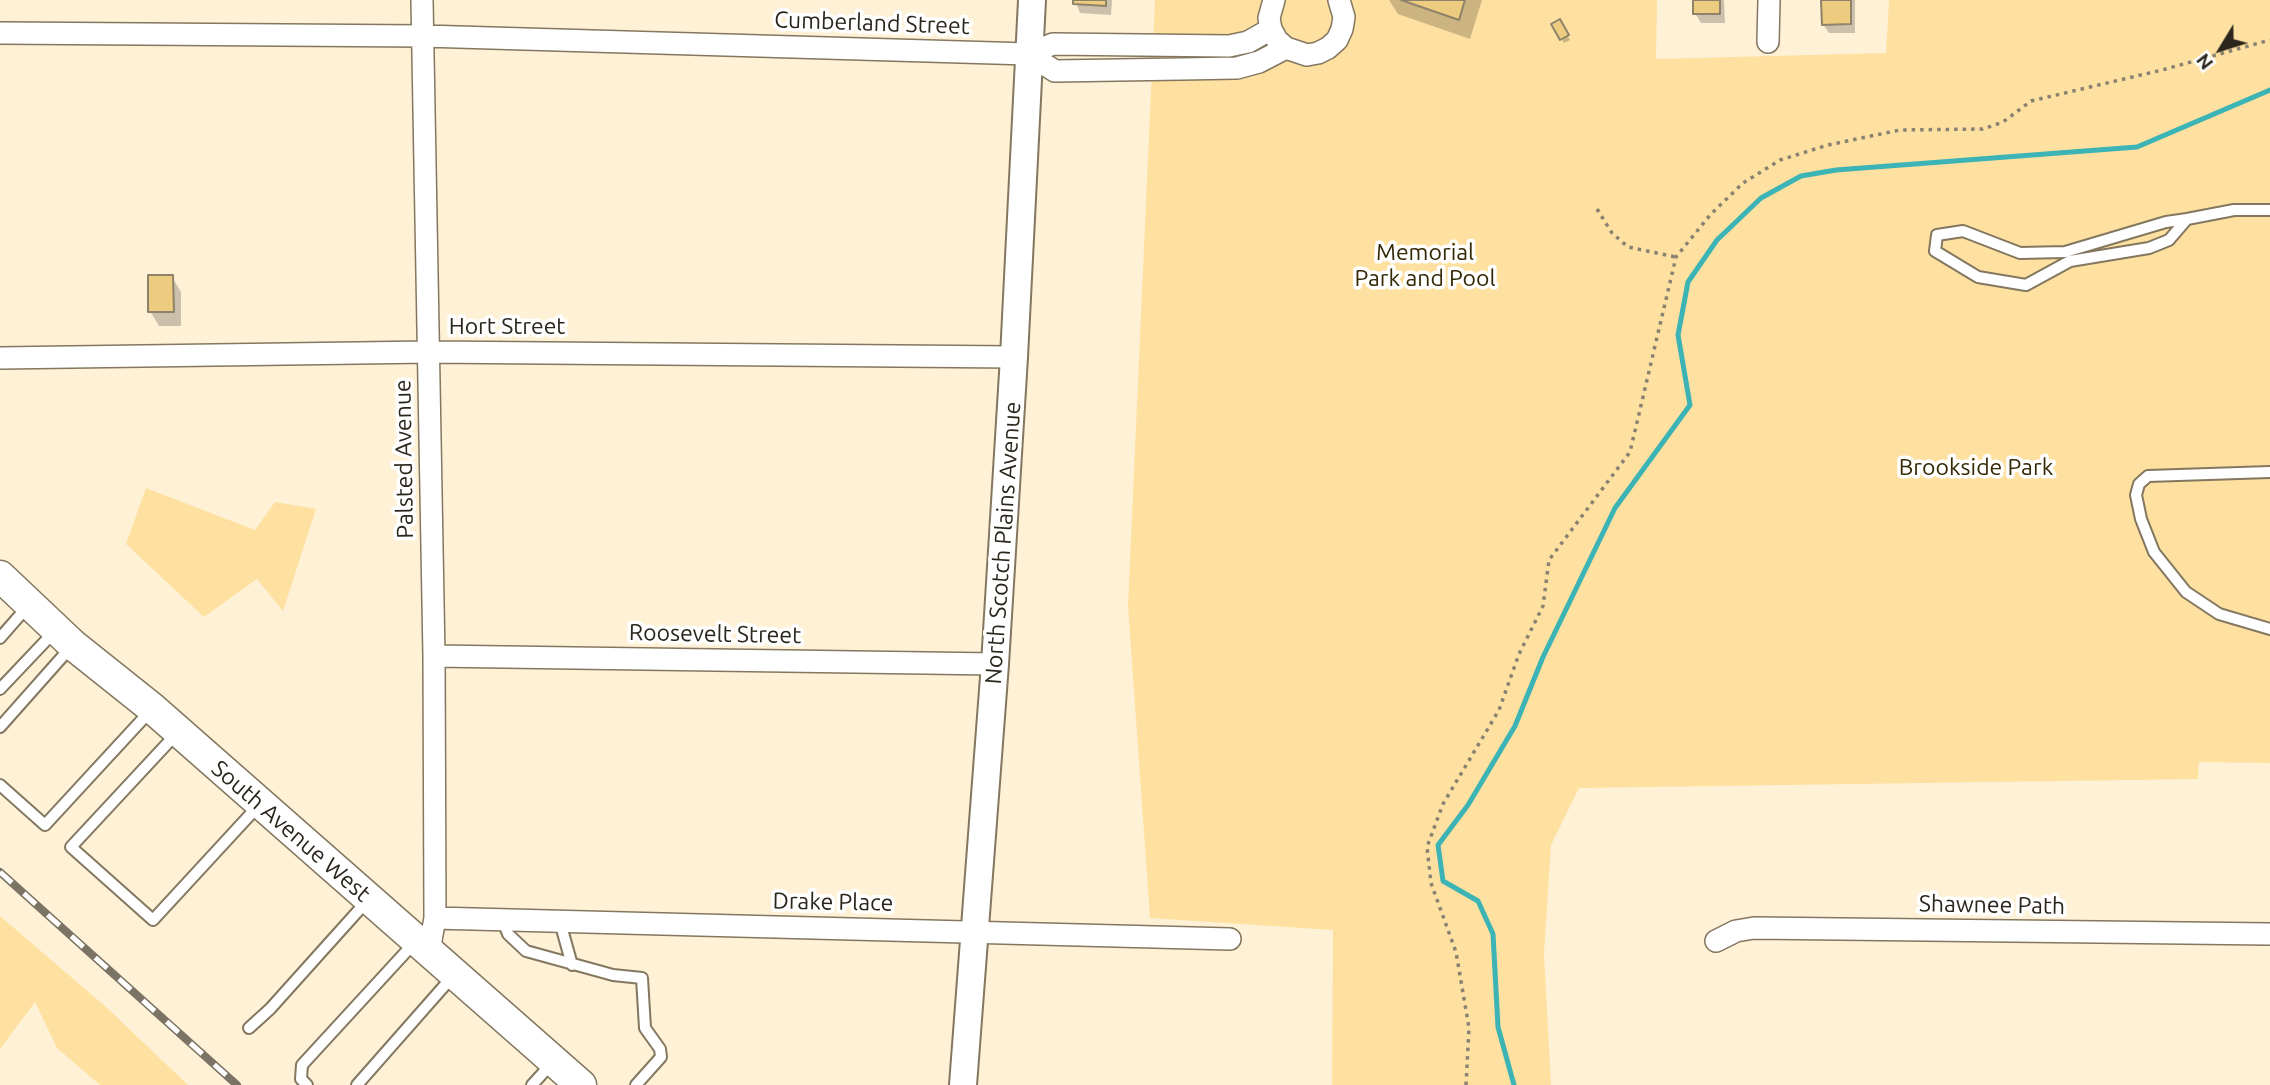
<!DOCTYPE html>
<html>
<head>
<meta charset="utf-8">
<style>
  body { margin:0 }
  #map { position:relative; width:2270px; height:1085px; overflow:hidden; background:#fef1d6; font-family:Ubuntu,sans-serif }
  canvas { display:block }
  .north { position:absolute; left:2186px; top:14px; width:70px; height:70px; -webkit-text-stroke:5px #fff; paint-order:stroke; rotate:232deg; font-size:19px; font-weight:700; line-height:28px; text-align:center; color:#2a261c }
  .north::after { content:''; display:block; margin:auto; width:24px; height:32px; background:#2a261c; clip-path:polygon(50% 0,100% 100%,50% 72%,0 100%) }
</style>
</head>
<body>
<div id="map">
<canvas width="2270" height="1085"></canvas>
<div class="north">N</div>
</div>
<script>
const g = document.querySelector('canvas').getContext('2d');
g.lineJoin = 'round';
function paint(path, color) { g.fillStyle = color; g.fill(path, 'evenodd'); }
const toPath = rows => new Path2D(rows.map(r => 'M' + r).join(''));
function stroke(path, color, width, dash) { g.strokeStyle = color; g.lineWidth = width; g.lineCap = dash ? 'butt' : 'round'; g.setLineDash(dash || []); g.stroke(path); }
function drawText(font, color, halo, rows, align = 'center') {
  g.font = font + ' Ubuntu,sans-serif'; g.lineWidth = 7; g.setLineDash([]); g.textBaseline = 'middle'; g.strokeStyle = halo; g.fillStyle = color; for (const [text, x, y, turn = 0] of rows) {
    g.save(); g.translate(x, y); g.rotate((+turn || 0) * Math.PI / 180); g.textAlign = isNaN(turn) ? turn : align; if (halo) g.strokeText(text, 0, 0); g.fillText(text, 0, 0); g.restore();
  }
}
paint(toPath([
  [1155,0,1657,0,1656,59,1886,53,1889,0,2270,0,2270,763,2199,762,2198,779,1579,788,1551,845,1544,953,1551,1085,1332,1085,1333,930,1150,918,1128,606],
  [146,488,255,530,275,502,316,509,283,611,257,579,204,617,126,544],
  [0,916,106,1007,188,1085,100,1085,57,1048,35,1002,0,1049]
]), '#fee1a1');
paint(toPath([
  [1075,0,1112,0,1111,15,1080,13],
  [1389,0,1482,0,1470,39,1398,14],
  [1695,0,1724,0,1725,23,1701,23,1695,13],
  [1823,0,1855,0,1855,33,1829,33,1823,24],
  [1559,21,1570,40,1564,43,1553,25],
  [172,277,181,292,181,326,159,326,150,311]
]), '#0003');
stroke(toPath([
  [1514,1085,1498,1027,1493,934,1478,901,1443,881,1438,845,1468,805,1515,726,1543,657,1615,508,1690,405,1678,335,1688,282,1717,240,1761,198,1801,176,1836,170,2137,147,2270,90]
]), '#3cb3b4', 5);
const building = toPath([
  [1073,0,1106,0,1106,6,1073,4,1073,0],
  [1401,0,1465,0,1459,20,1401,0],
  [1693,0,1720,0,1720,14,1693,14,1693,0],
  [1821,0,1851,0,1851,24,1822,25,1821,0],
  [1560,19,1569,35,1560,40,1551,24,1560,19],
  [148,275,173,275,174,312,148,312,148,275]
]);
paint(building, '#eecc7f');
stroke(building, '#8e836a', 2);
const service = toPath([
  [2187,219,2169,240,2149,248,2070,261,2026,285,1978,277,1935,251,1937,235,1963,231,2020,253,2065,252,2166,222,2187,219,2234,210,2270,210],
  [2270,472,2148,476,2139,484,2136,495,2141,519,2154,552,2186,592,2219,614,2270,629],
  [0,638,28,606],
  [0,689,55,631],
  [0,727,71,647],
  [178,732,71,847,153,920,260,804],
  [0,785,45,825,152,709],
  [503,921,508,934,526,951,613,975,642,978,645,1028,660,1049,661,1057,636,1085],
  [560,922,572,965],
  [249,1028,270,1009,367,901],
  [307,1085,301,1079,302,1065,415,942],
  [357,1085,453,976],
  [532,1085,552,1063]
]);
const minor = toPath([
  [422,0,434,656,435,918,429,951],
  [1274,0,1269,18,1271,29,1277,40,1286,48,1307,55,1318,53,1328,48,1337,40,1342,29,1344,17,1339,0],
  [0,33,424,36,1028,54,1053,44,1229,46,1248,42,1271,29],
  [1768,42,1769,0],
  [1028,54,1055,71,1181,69,1237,68,1259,62,1286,48],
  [0,358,429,352,1014,357],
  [434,656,995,664],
  [435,918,1230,939],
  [1716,941,1736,931,1754,928,2270,934]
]);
const tertiary = toPath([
  [963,1085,995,664,1014,357,1032,0]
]);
const secondary = toPath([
  [0,576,73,645,152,708,581,1085]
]);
stroke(service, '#83775f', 14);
stroke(minor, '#83775f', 24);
stroke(tertiary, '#83775f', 30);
stroke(secondary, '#83775f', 33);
stroke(toPath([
  [1597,209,1612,233,1628,247,1676,257],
  [1466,1085,1469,1028,1456,952,1431,883,1427,847,1443,804,1499,710,1519,654,1543,606,1549,560,1630,452,1676,257,1711,214,1743,183,1780,160,1828,145,1900,130,1983,129,2003,122,2031,101,2162,70,2270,40]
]), '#8a8270', 3.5, [3.5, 5]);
stroke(service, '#fff', 10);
stroke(minor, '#fff', 21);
stroke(tertiary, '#fff', 26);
stroke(secondary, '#fff', 30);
const rail = toPath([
  [0,872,237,1085]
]);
stroke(rail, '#7b7363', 8);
stroke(rail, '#fff', 5, [16]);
drawText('23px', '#2a261c', '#fff', [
  ["Cumberland Street",872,23,2],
  ["Hort Street",507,326],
  ["Palsted Avenue",404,459,-91],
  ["North Scotch Plains Avenue",1003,543,-86],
  ["Roosevelt Street",715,634,1],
  ["South Avenue West",291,831,41],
  ["Drake Place",833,902,1],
  ["Shawnee Path",1992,905,1]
]);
drawText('23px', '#352805', '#fff', [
  ["Memorial",1425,252],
  ["Park and Pool",1425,278],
  ["Brookside Park",1976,467]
]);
</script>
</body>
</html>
